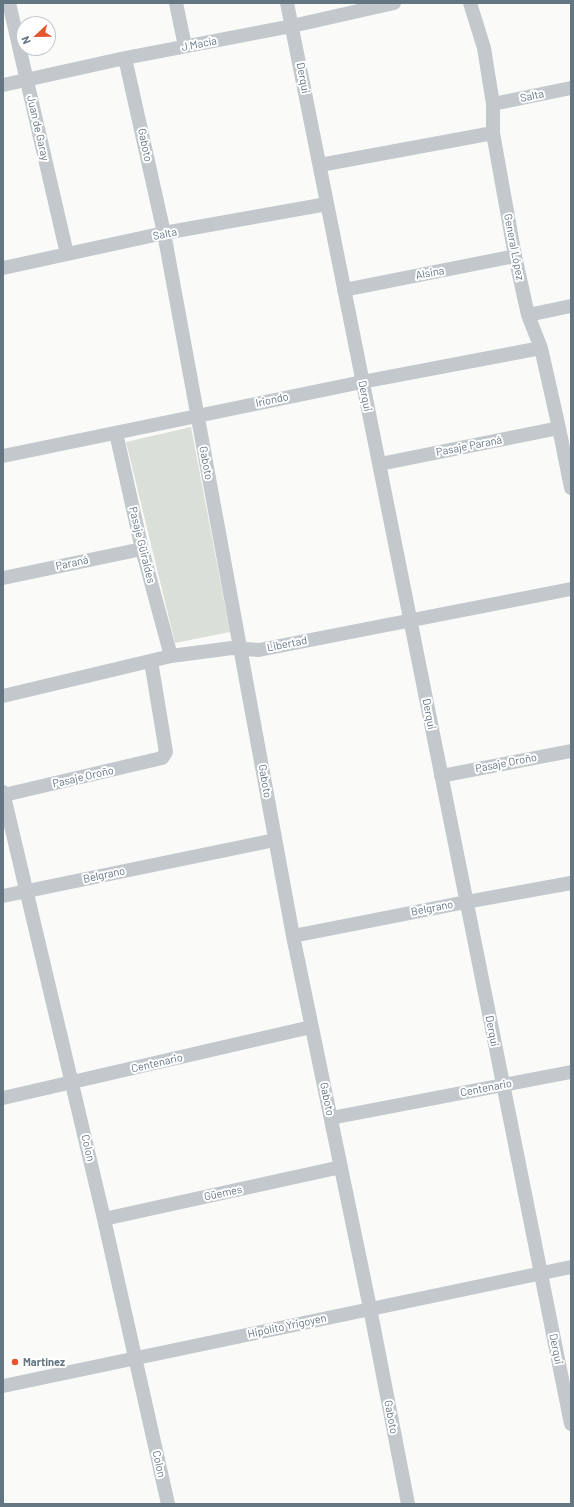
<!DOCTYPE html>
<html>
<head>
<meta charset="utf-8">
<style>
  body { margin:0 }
  #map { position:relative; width:574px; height:1507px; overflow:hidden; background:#fafaf8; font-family:Barlow,sans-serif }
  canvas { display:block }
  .frame { position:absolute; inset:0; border:4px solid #657683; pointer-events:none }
  .north { position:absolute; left:16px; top:16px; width:40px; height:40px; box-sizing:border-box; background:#fff; border:1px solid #c1c8cd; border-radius:50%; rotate:248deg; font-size:11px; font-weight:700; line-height:16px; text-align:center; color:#657683 }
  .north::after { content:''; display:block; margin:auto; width:14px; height:18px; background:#e4572e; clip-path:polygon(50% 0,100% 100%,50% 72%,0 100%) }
</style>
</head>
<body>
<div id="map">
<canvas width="574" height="1507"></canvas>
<div class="frame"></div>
<div class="north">N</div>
</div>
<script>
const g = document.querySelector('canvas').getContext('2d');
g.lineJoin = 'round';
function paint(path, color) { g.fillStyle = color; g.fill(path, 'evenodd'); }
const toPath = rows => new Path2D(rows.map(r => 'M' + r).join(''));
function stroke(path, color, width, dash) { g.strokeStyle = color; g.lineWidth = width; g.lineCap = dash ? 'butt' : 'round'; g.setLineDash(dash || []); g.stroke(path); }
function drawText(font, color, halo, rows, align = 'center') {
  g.font = font + ' Barlow,sans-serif'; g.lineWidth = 4; g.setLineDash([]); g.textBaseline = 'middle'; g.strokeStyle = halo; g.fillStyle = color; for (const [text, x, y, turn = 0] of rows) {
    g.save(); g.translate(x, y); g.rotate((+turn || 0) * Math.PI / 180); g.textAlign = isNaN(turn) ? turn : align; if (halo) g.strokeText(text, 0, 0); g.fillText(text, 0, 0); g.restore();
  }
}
paint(toPath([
  [191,427,230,632,175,643,126,442]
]), '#dadfd7');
stroke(toPath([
  [9,3,67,254],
  [176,3,185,46],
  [287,3,571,1424],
  [470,3,484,48,493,104,493,133,515,256,528,315,541,348,559,428,571,488],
  [125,58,164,233,293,936,370,1308,408,1504],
  [3,85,125,58,292,26,394,3],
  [493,104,571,88],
  [320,165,493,133],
  [3,268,164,233,327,204],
  [344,290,515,256],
  [528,315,571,306],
  [116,433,142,549,171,656],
  [3,456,362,382,541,348],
  [380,464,559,428],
  [3,578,142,549],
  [3,696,171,656,232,648,259,650,571,589],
  [441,776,571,751],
  [3,792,104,1219,168,1504],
  [4,795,162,758,166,752,151,661],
  [3,896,275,840],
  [293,936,466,902,571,883],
  [3,1098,311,1027],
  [331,1118,571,1072],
  [104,1219,341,1167],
  [3,1386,571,1267]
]), '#c3c8cc', 14);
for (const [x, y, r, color] of [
  [15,1362,4,"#e4572e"]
]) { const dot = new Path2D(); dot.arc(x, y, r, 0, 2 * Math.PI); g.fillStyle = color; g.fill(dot); stroke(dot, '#fff', 1.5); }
drawText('11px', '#657683', '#fff', [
  ["J Macía",199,44,-11],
  ["Derqui",303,78,79],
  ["Salta",532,96,-12],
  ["Juan de Garay",38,128,77],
  ["Gaboto",145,145,78],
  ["Salta",165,234,-11],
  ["General López",514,247,79],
  ["Alsina",430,273,-11],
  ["Derqui",365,396,78],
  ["Iriondo",272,400,-12],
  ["Pasaje Paraná",469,446,-11],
  ["Gaboto",206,463,79],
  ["Pasaje Güiraldes",142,545,76],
  ["Paraná",72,563,-12],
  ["Libertad",287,644,-11],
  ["Derqui",429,714,79],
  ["Pasaje Oroño",506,763,-11],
  ["Pasaje Oroño",83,777,-13],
  ["Gaboto",265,781,80],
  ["Belgrano",104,875,-12],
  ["Belgrano",432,908,-11],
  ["Derqui",492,1031,79],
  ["Centenario",157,1063,-13],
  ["Centenario",486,1088,-11],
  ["Gaboto",327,1099,78],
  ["Colon",88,1148,77],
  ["Güemes",223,1193,-12],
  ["Hipólito Yrigoyen",287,1326,-12],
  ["Derqui",556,1349,78],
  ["Gaboto",391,1417,79],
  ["Colon",159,1464,78]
]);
drawText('bold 11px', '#657683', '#fff', [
  ["Martinez",23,1362]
], 'left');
</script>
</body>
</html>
